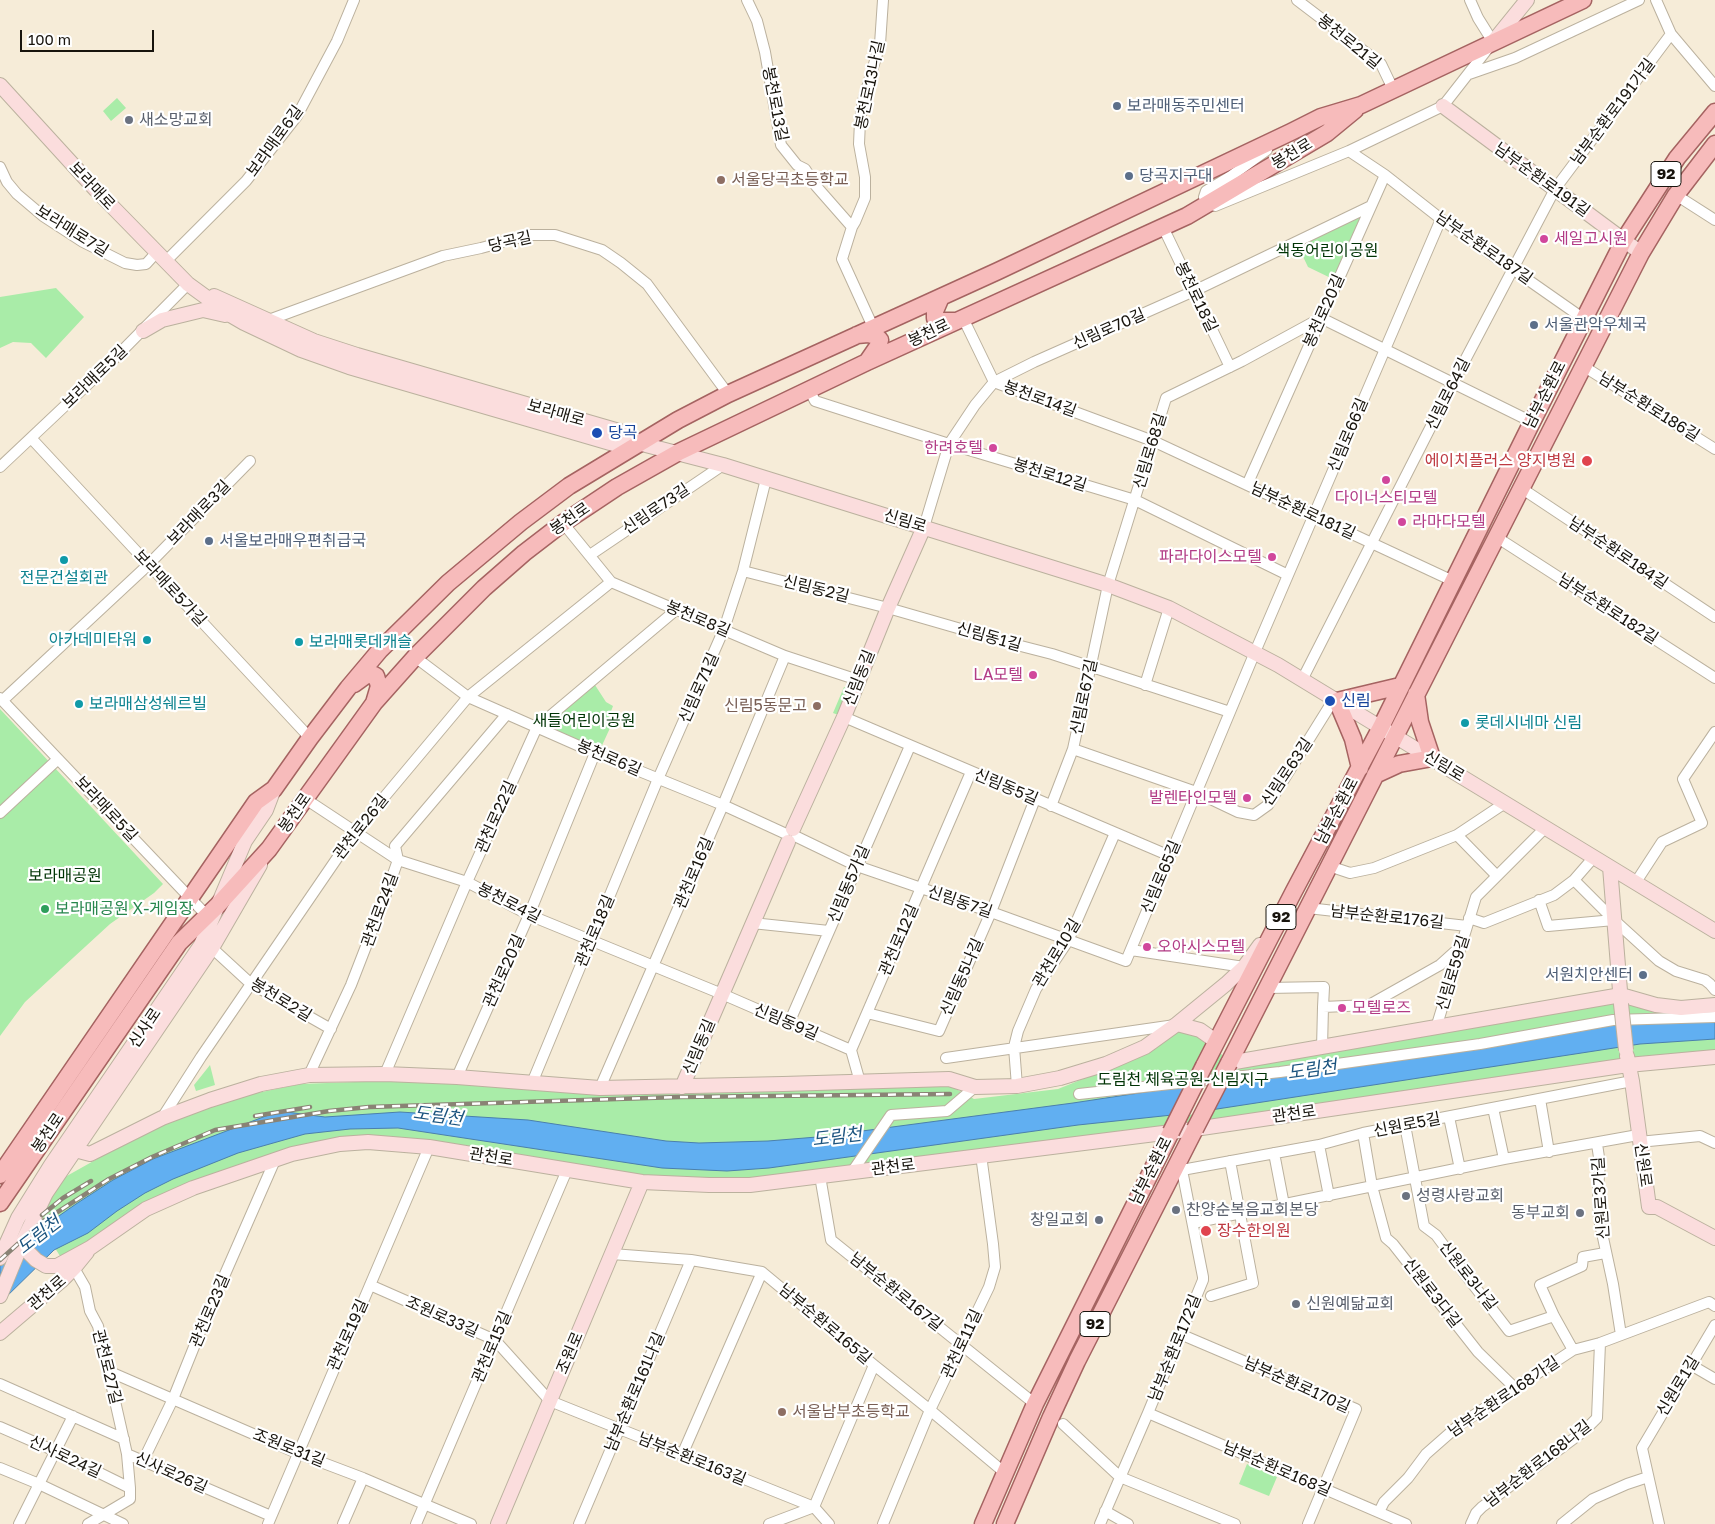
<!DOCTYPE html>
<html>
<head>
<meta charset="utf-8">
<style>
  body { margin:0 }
  #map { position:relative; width:1715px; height:1524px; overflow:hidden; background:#f6ecd8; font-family:"Golos Text",sans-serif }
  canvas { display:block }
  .scale { position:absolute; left:20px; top:30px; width:134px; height:22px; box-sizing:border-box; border:2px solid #18140d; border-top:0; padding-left:6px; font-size:15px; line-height:18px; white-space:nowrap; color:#18140d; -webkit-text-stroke:4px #fff; paint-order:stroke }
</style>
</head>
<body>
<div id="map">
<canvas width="1715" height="1524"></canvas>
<div class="scale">100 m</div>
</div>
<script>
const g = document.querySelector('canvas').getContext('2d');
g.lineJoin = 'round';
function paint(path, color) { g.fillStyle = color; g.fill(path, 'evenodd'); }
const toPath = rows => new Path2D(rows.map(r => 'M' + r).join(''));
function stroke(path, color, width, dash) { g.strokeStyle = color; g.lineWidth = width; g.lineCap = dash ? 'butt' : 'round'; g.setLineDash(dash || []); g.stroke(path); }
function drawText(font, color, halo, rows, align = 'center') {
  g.font = font + ' "Golos Text","Noto Sans KR",sans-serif'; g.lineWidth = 4.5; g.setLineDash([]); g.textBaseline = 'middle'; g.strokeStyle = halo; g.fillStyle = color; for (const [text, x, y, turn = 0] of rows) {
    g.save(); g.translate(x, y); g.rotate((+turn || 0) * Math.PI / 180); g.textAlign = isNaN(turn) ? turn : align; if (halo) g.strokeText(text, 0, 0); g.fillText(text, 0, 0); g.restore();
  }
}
paint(toPath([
  [117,98,126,108,111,121,103,111],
  [1371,206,1337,281,1308,267,1296,242],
  [56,288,84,317,46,358,31,343,13,342,0,348,0,297],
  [595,685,606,702,613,706,606,725,610,728,599,752,542,727],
  [844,687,853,691,841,716,833,713],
  [0,709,163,884,154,893,110,924,25,1002,0,1036],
  [1612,1000,1715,1008,1715,1054,1210,1124,745,1182,637,1177,333,1143,146,1206,68,1269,29,1206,65,1177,161,1123,238,1097,300,1084,382,1081,454,1080,573,1089,681,1094,949,1085,974,1099,1058,1089,1115,1066,1177,1028,1214,1044,1230,1066],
  [210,1065,215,1085,196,1091,194,1085],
  [1247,1464,1277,1477,1269,1496,1239,1484]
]), '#a9eca8');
const water = toPath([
  [1715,1016,1715,1039,1640,1044,1191,1113,1078,1125,769,1168,727,1171,662,1168,398,1128,350,1129,305,1134,238,1153,173,1179,145,1193,117,1211,88,1233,54,1250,0,1303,0,1262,46,1225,76,1204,113,1180,153,1159,279,1111,325,1117,400,1112,528,1120,666,1141,699,1143,768,1141,817,1137,1073,1103,1615,1021,1715,1016]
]);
paint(water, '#61aff1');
stroke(water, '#4b80ad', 1);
paint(toPath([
  [1222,1078,1204,1113,1179,1116,1197,1081]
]), '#f6ecd8');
const street = toPath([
  [747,0,757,21,765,52,781,145,797,165,805,169,816,186,852,227,842,259,873,327],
  [1297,0,1381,64,1393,89],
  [1656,0,1671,34,1715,86],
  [1469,74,1515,58,1639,0],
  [0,167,7,182,17,194,43,216,83,242,125,263,137,265,146,264,156,253],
  [1385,175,1441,219,1584,319],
  [1676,195,1715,220],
  [1213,202,1210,203,1204,197,1206,191,1231,176,1267,150],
  [1215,206,1349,151,1443,106,1493,42,1478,18,1470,0],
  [852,227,855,222,865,198,865,177,859,144,860,121,863,101,880,44,883,0],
  [1163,227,1230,367],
  [166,261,246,181,297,116,337,41,354,0],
  [963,318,994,382,1153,441,1453,581],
  [266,321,443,256,481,248,529,235,555,235,602,250,621,263,647,284,728,394],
  [1583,366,1715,449],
  [809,389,815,401,949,444,1135,500,1288,575],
  [31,438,310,738],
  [0,467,104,369,188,284],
  [1247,485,1385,175,1349,151],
  [1521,488,1715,617],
  [563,523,611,582,785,656,858,680],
  [924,527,949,444,975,405,994,382,1034,362,1194,291,1371,206],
  [1501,540,1715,678],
  [590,555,723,465],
  [743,571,888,608,1013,644,1052,654,1230,712],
  [415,657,468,697,595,753,723,805,784,833],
  [1302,680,1453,383,1555,189,1671,34],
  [1145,685,1169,608],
  [0,698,211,920],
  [3,700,148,565,250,461],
  [844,717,1170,856],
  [1073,749,1196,792,1238,812,1254,815,1268,805,1334,699],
  [304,798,398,860,467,882,529,915,722,994,851,1050],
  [1051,806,1073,749,1108,585,1166,398,1242,361,1321,318,1532,422],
  [0,813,58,759],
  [1457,835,1497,876],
  [797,837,857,866,991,912,1126,961,1255,652,1441,219],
  [1329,866,1350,873,1374,868,1457,835,1505,803],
  [1574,880,1614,920,1659,961,1676,971,1705,980,1710,984,1715,990],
  [1636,882,1662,842,1702,823,1683,779,1715,732],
  [1539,900,1548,926,1614,920],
  [1308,908,1467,926],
  [1469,918,1484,923,1554,895,1574,880,1594,857],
  [752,923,829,931],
  [212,948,250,983,331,1029],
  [1131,950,1244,967],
  [1267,988,1324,987,1323,1007,1369,1005,1440,965,1460,947],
  [867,1013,939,1031,991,912,1035,799],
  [789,1023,910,746],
  [1436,1028,1476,897,1546,827],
  [1322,1048,1323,1007],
  [946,1058,1175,1025],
  [385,1074,467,882,537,727,676,610],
  [309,1075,351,985,384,900,398,860,395,846,507,714],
  [457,1077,529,915,595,753],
  [860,1082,851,1050,971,772],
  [532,1083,658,779,724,629,743,571,766,479],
  [1017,1086,1014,1047,1018,1031,1036,989,1068,941,1115,833],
  [600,1088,723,805,785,656],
  [1079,1094,1280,1072,1480,1044,1613,1020,1715,1017],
  [1540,1099,1549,1152],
  [1493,1108,1504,1159],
  [1449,1117,1460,1169],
  [162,1118,201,1057,355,832,468,697,611,582],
  [1405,1125,1424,1226,1436,1235,1468,1278,1509,1331,1554,1316],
  [1363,1133,1372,1186,1386,1238,1393,1244,1478,1352,1515,1388],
  [1639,1142,1700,1136,1715,1143],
  [1597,1144,1600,1164,1598,1188,1599,1219,1613,1284,1621,1335],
  [1319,1145,1329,1196],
  [1274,1153,1284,1205],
  [1182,1170,1319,1145,1363,1133,1632,1081],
  [852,1172,891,1115,947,1111,975,1087],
  [820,1176,831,1240,1035,1404],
  [1193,1223,1504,1159,1638,1135],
  [612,1254,691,1260,762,1272,874,1365,930,1410,1005,1473],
  [74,1268,85,1287,90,1311,98,1326,127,1454,130,1488,130,1499,88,1524],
  [370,1285,495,1340,550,1401,814,1507,829,1524],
  [1211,1296,1253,1283,1230,1161],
  [1180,1334,1356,1409,1308,1524],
  [1573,1350,1554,1316,1540,1285,1582,1266,1583,1257,1605,1253],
  [1691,1365,1715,1379],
  [108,1371,297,1453,363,1478,471,1524],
  [0,1384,124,1439],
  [1148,1413,1406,1524],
  [1063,1424,1120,1477,1235,1524],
  [0,1427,55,1451,130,1488],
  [127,1454,271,1516],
  [682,1455,762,1272],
  [143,1461,173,1399,204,1322,275,1160],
  [0,1468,39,1484,123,1524],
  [1105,1511,1128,1524],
  [1379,1512,1384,1502,1408,1478,1426,1454,1459,1425,1573,1350,1600,1343,1709,1302,1715,1306],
  [19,1524,73,1416],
  [268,1524,429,1147],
  [343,1524,363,1478],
  [416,1524,567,1170],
  [579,1524,691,1260],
  [769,1524,814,1507,874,1365],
  [883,1524,930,1410,989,1287,995,1267,993,1244,981,1155],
  [1100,1524,1148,1413,1203,1280,1203,1277,1182,1170,1177,1168],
  [1471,1524,1476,1513,1482,1507,1584,1431,1597,1418,1600,1343],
  [1562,1524,1593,1499,1627,1484,1648,1477],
  [1659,1524,1642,1448,1715,1325]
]);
const secondary = toPath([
  [1493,42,1527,0],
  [0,85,96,190,188,284,232,316,244,323,301,350,349,367,617,445,638,443,723,465,1108,585,1169,608,1278,665,1715,931],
  [1443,106,1641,253],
  [214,296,314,341,357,355,626,433,638,443],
  [143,331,162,320,203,310,225,315],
  [793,829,844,717,888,608,924,527],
  [1610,867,1621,1003],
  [1177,1024,1200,1030,1217,1042],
  [1627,1056,1632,1081,1649,1207,1657,1207,1715,1238],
  [1229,1063,1621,995,1656,1005,1681,1008,1715,1005],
  [682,1087,788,842],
  [75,1150,90,1154,162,1118,210,1100,261,1084,309,1075,385,1074,457,1077,600,1088,783,1084,949,1079,975,1087,1017,1086,1060,1078,1106,1064,1145,1047,1177,1024,1226,984,1244,967,1260,945],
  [21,1245,36,1260,46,1266,57,1266,90,1248,146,1209,193,1188,292,1154,340,1144,368,1142,429,1147,642,1182,709,1185,750,1185,1195,1129,1628,1065,1715,1057],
  [0,1258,18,1218,51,1165,201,945,245,841,266,810,274,789],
  [0,1296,21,1245,46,1193,212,948,260,865],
  [0,1333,61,1281,74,1268,87,1252],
  [498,1524,642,1182]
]);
const primary = toPath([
  [941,297,935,311,935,318,941,321,956,321],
  [857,335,868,334,876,336,880,340,878,346,867,362],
  [354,684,365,676,372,674,376,676,379,686,374,703],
  [1360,768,1353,739,1337,701,1400,686],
  [1375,775,1399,764,1432,758,1420,722,1416,694],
  [1229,1063,1641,253,1676,195,1715,144],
  [1204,1066,1294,891,1381,727,1532,422,1624,240,1677,158,1715,112],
  [0,1175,256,802,274,789,310,738,348,688,380,650,448,583,521,522,569,486,678,420,728,394,998,271,1291,132,1321,117,1361,105,1583,0],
  [0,1203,179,943,218,905,269,849,374,703,415,657,484,588,524,553,563,523,617,487,679,452,867,362,1187,216,1327,133,1355,110],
  [983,1524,1035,1404,1171,1132],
  [1005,1524,1051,1417,1077,1361,1195,1129]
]);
stroke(street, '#bbb19e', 12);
stroke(secondary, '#bbb19e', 16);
stroke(primary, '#a56361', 19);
stroke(street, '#fff', 10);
stroke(secondary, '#fbdddd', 14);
stroke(primary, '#f7bbbb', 16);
const rail = toPath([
  [255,1116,310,1107],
  [42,1215,63,1198,91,1181],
  [0,1260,42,1222,109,1179,152,1157,215,1130,329,1111,369,1107,679,1097,950,1094]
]);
stroke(rail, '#8a8375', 4.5);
stroke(rail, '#fff', 2.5, [8]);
const secondaryBridge = toPath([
  [1621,1004,1626,1050]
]);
const primaryBridge = toPath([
  [1195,1129,1229,1063],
  [1171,1132,1204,1066]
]);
stroke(secondaryBridge, '#bbb19e', 16, []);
stroke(primaryBridge, '#a56361', 19, []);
stroke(secondaryBridge, '#fbdddd', 14);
stroke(primaryBridge, '#f7bbbb', 16);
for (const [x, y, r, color] of [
  [1117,106,5,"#5c6f8a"],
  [129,120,5,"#6b7280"],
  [1129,176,5,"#5c6f8a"],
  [721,180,5,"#8d6e63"],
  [1544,239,5,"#d1479c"],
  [1534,325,5,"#5c6f8a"],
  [597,433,6,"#1a4fb4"],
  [993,448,5,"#d1479c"],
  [1587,461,6,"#e0444e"],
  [1386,480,5,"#d1479c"],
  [1402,522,5,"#d1479c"],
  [209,541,5,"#5c6f8a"],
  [1272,557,5,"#d1479c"],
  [64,560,5,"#0f9aa8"],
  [147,640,5,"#0f9aa8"],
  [299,642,5,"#0f9aa8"],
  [1033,675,5,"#d1479c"],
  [1330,701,6,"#1a4fb4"],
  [79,704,5,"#0f9aa8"],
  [817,706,5,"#8d6e63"],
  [1465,723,5,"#0f9aa8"],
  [1247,798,5,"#d1479c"],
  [45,909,5,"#2e9e5b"],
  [1147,947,5,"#d1479c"],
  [1643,975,5,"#5c6f8a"],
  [1342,1008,5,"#d1479c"],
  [1406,1196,5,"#6b7280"],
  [1176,1210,5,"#6b7280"],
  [1580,1213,5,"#6b7280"],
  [1099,1220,5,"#6b7280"],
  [1206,1231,6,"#e0444e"],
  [1296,1304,5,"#6b7280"],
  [782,1412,5,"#8d6e63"]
]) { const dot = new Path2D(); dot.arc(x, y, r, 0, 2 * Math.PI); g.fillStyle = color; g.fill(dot); stroke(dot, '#fff', 2); }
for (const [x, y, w] of [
  [1666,174,30],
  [1281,917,30],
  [1095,1324,30]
]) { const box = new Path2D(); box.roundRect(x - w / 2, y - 12.5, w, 25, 4); g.fillStyle = '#fff'; g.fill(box); stroke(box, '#18140d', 1); }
drawText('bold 15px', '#18140d', null, [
  ["92",1666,174],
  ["92",1281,917],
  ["92",1095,1324]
]);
drawText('16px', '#18140d', '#fff', [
  ["봉천로21길",1349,42,39],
  ["봉천로13나길",870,85,-78],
  ["봉천로13길",775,104,79],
  ["남부순환로191가길",1613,112,-53],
  ["보라매로6길",275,141,-54],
  ["봉천로",1292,154,-31],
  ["남부순환로191길",1542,180,36],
  ["보라매로",92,186,47],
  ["보라매로7길",72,231,32],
  ["당곡길",510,242,-13],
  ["남부순환로187길",1484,248,35],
  ["봉천로18길",1196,297,64],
  ["봉천로20길",1324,311,-66],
  ["신림로70길",1109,329,-24],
  ["봉천로",929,333,-25],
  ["보라매로5길",95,377,-44],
  ["신림로64길",1448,394,-63],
  ["남부순환로",1545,395,-63],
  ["봉천로14길",1040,399,20],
  ["남부순환로186길",1649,407,32],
  ["보라매로",556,413,16],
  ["신림로66길",1348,435,-67],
  ["신림로68길",1150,451,-73],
  ["봉천로12길",1050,475,17],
  ["신림로73길",656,509,-34],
  ["남부순환로181길",1303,511,25],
  ["보라매로3길",199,513,-46],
  ["봉천로",570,519,-35],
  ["신림로",905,521,17],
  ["남부순환로184길",1618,553,34],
  ["보라매로5가길",170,588,47],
  ["신림동2길",816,589,14],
  ["남부순환로182길",1608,609,33],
  ["봉천로8길",698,619,23],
  ["신림동1길",989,637,16],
  ["신림동길",859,678,-68],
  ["신림로71길",699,688,-66],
  ["신림로67길",1084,697,-78],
  ["봉천로6길",609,758,23],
  ["신림로",1444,766,31],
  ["신림로63길",1287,772,-56],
  ["신림동5길",1006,787,23],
  ["보라매로5길",106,809,47],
  ["남부순환로",1337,811,-62],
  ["봉천로",295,813,-55],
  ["관천로22길",496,817,-66],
  ["관천로26길",361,827,-52],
  ["관천로16길",694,873,-67],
  ["신림로65길",1161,877,-67],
  ["신림동5가길",849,884,-67],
  ["신림동7길",960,902,19],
  ["봉천로4길",509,903,27],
  ["관천로24길",380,910,-70],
  ["남부순환로176길",1387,917,6],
  ["관천로18길",595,931,-67],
  ["관천로12길",899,940,-67],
  ["관천로10길",1057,953,-59],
  ["관천로20길",504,971,-66],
  ["신림로59길",1453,973,-73],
  ["신림동5나길",962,977,-66],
  ["봉천로2길",281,1000,31],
  ["신림동9길",786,1022,23],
  ["신사로",145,1028,-56],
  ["신림동길",699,1047,-67],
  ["관천로",1294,1114,-8],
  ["신원로5길",1407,1125,-11],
  ["봉천로",48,1133,-56],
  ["관천로",491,1157,9],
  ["신원로",1643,1165,82],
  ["관천로",893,1167,-7],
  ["남부순환로",1151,1171,-63],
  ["신원로3가길",1601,1198,-94],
  ["신원로3나길",1468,1276,52],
  ["남부순환로167길",896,1292,39],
  ["관천로",47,1293,-41],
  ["신원로3다길",1432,1293,52],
  ["관천로23길",210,1311,-67],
  ["조원로33길",442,1317,24],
  ["남부순환로165길",825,1324,40],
  ["관천로19길",348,1335,-66],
  ["관천로11길",962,1344,-65],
  ["관천로15길",492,1347,-67],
  ["남부순환로172길",1175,1348,-68],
  ["조원로",570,1353,-67],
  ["관천로27길",107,1367,76],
  ["남부순환로170길",1297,1385,24],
  ["신원로1길",1678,1386,-59],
  ["남부순환로161나길",635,1392,-67],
  ["남부순환로168가길",1504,1397,-34],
  ["조원로31길",289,1448,22],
  ["신사로24길",65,1457,25],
  ["남부순환로163길",692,1459,22],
  ["남부순환로168나길",1538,1464,-38],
  ["남부순환로168길",1277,1469,23],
  ["신사로26길",171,1473,24]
]);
drawText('16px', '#4e5e75', '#fff', [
  ["보라매동주민센터",1127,106],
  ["당곡지구대",1139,176],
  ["서울관악우체국",1544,325],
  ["서울보라매우편취급국",219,541],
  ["서원치안센터",1633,975,"right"]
], 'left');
drawText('16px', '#5b616d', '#fff', [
  ["새소망교회",139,120],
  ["성령사랑교회",1416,1196],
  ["찬양순복음교회본당",1186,1210],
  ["동부교회",1570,1213,"right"],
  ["창일교회",1089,1220,"right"],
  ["신원예닮교회",1306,1304]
], 'left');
drawText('16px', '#785e54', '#fff', [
  ["서울당곡초등학교",731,180],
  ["신림5동문고",807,706,"right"],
  ["서울남부초등학교",792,1412]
], 'left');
drawText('16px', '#b23c85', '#fff', [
  ["세일고시원",1554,239],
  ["한려호텔",983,448,"right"],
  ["다이너스티모텔",1386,498,"center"],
  ["라마다모텔",1412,522],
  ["파라다이스모텔",1262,557,"right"],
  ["LA모텔",1023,675,"right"],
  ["발렌타인모텔",1237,798,"right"],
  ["오아시스모텔",1157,947],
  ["모텔로즈",1352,1008]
], 'left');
drawText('16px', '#003405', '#fff', [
  ["색동어린이공원",1327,251],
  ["새들어린이공원",584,721],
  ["보라매공원",65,876],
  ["도림천 체육공원-신림지구",1183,1080]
]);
drawText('16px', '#164399', '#fff', [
  ["당곡",608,433],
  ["신림",1341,701]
], 'left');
drawText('16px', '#be3a42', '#fff', [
  ["에이치플러스 양지병원",1576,461],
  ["장수한의원",1217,1231,"left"]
], 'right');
drawText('16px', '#0d838f', '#fff', [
  ["전문건설회관",64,578,"center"],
  ["아카데미타워",137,640,"right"],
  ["보라매롯데캐슬",309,642],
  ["보라매삼성쉐르빌",89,704],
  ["롯데시네마 신림",1475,723]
], 'left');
drawText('16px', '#27864d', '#fff', [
  ["보라매공원 X-게임장",55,909]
], 'left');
drawText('italic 18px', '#1c547f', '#fff', [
  ["도림천",1312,1070,-8],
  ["도림천",438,1116,8],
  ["도림천",837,1137,-7],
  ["도림천",39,1235,-38]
]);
</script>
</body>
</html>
